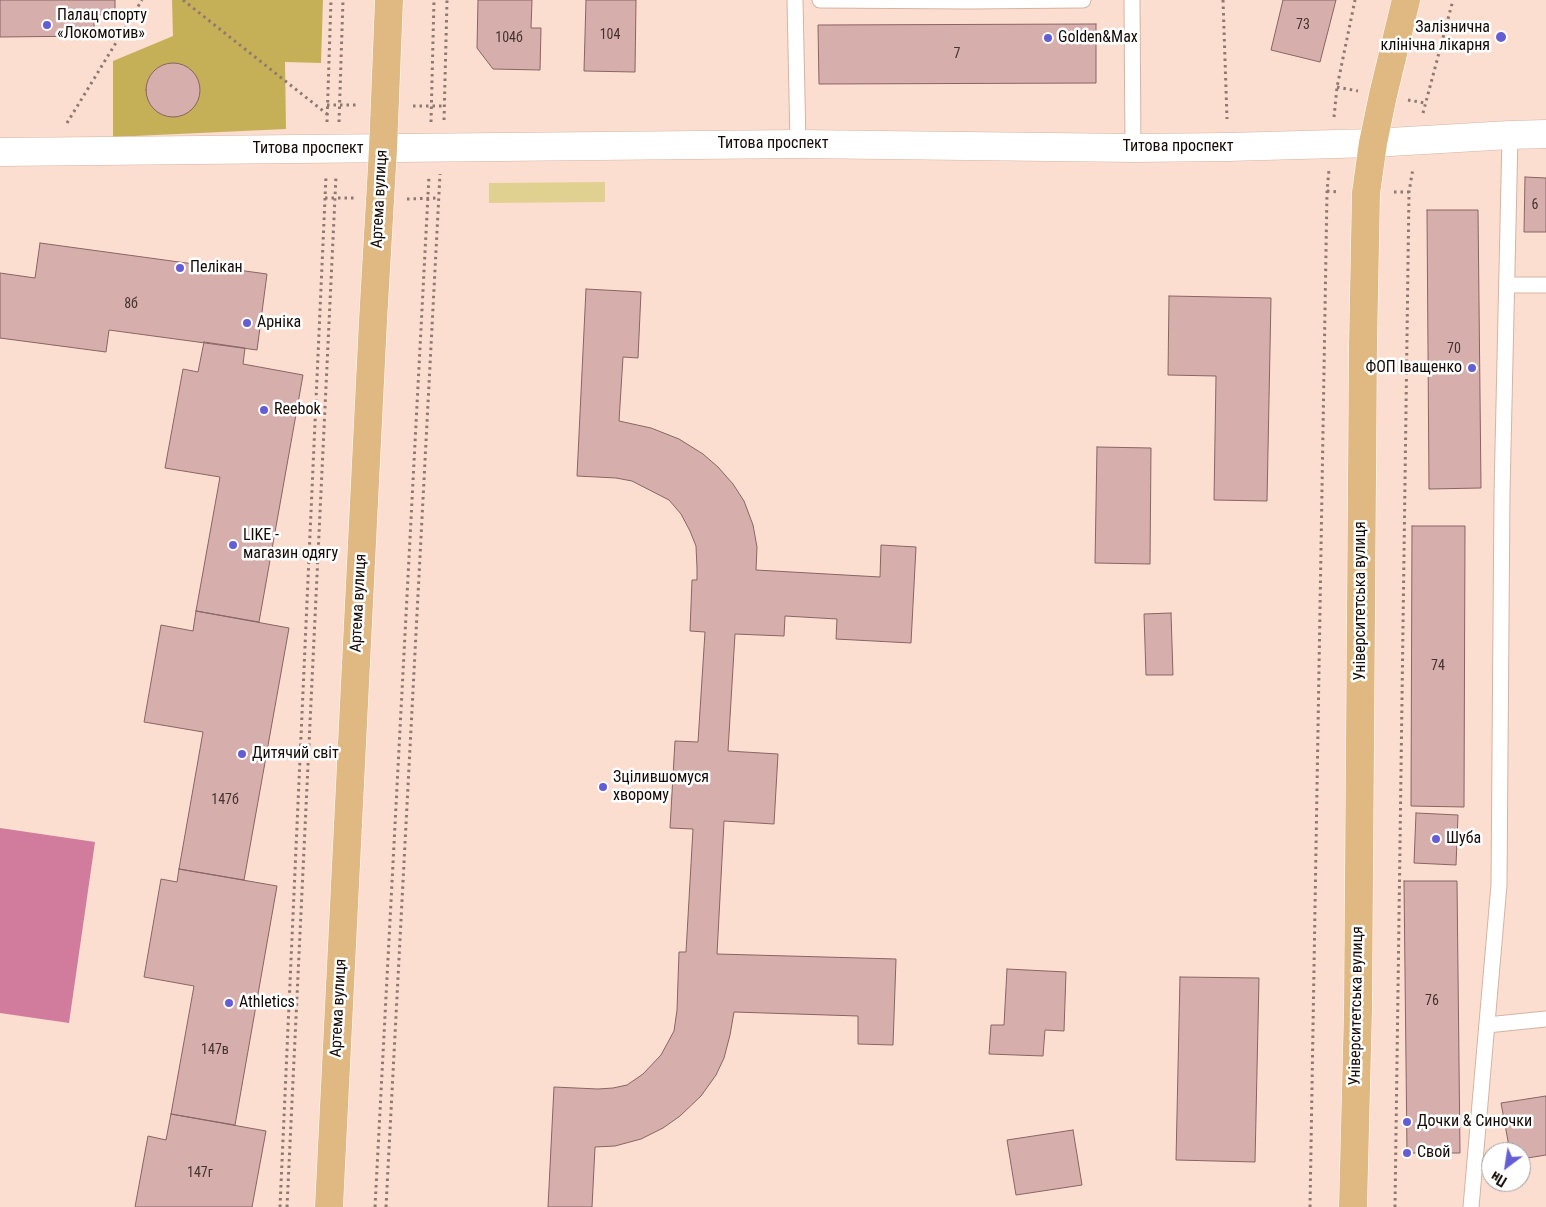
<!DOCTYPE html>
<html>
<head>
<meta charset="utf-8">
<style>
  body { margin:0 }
  #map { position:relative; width:1546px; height:1207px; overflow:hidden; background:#fbded0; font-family:"Roboto Condensed",sans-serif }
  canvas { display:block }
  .north { position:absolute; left:1481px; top:1142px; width:50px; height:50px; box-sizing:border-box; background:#fff; border:1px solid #a19d9b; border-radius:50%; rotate:211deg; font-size:14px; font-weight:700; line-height:20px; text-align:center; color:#140905 }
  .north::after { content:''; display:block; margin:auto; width:18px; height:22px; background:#645dd6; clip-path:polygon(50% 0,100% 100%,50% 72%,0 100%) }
</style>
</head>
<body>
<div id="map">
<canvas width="1546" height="1207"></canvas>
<div class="north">Пн</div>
</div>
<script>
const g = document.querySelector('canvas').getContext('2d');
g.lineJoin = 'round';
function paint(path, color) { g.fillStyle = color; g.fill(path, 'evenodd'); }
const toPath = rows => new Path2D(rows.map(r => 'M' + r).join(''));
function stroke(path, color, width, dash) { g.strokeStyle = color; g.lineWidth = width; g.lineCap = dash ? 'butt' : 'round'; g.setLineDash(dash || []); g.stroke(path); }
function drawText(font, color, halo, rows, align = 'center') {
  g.font = font + ' "Roboto Condensed",sans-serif'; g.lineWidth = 5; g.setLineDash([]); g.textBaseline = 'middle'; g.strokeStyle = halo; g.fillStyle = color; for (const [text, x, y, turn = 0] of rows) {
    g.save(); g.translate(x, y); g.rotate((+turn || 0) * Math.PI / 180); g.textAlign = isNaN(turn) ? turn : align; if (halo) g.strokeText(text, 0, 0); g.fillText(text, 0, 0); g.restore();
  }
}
paint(toPath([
  [605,182,605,202,489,203,489,183]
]), '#e1d191');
paint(toPath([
  [172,0,323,0,321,63,285,62,286,129,113,137,113,61,173,36]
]), '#c6b057');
paint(toPath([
  [0,828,95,842,69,1023,0,1013]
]), '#d27c9d');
const building = toPath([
  [0,0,115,0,115,14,94,15,94,36,0,37,0,0],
  [478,0,532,0,531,28,541,28,540,70,493,69,477,48,478,0],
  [586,0,636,0,635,72,584,71,586,0],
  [1283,0,1336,0,1320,62,1271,50,1283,0],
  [1096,24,1096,83,819,84,818,25,1096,24],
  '146 90a27 27 0 1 1 54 0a27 27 0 1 1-54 0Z',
  [1525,177,1546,178,1546,232,1524,232,1525,177],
  [1427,210,1478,210,1481,488,1429,489,1427,210],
  [40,243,267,274,257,350,109,330,106,352,0,338,0,273,35,278,40,243],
  [586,289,641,292,638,358,623,357,619,421,651,428,679,439,703,454,718,467,733,484,744,501,753,525,757,547,756,570,880,577,881,545,916,547,911,643,836,639,837,619,785,616,784,636,735,634,728,751,778,754,774,824,724,821,717,954,896,959,893,1045,858,1044,858,1016,734,1012,730,1035,724,1058,716,1075,701,1096,680,1116,663,1128,641,1139,615,1146,595,1147,592,1207,548,1207,554,1087,598,1089,613,1088,627,1085,643,1074,661,1055,674,1031,677,1010,679,952,686,952,693,829,670,828,675,741,698,742,705,632,690,631,692,580,697,580,697,568,696,546,690,531,681,514,669,500,632,481,616,478,577,476,586,289],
  [1169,296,1271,298,1267,501,1214,500,1216,376,1168,375,1169,296],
  [204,342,245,348,243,364,303,375,259,622,196,611,220,477,165,468,183,369,198,372,204,342],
  [1097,447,1151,448,1150,564,1095,563,1097,447],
  [1412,526,1465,526,1464,807,1411,806,1412,526],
  [196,611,289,628,244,880,179,869,203,732,144,722,161,625,193,631,196,611],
  [1171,613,1173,675,1146,675,1144,614,1171,613],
  [1416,813,1458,815,1456,865,1414,863,1416,813],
  [179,869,277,886,235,1125,171,1114,194,986,144,977,161,879,177,882,179,869],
  [1404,881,1457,881,1460,1153,1407,1153,1404,881],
  [1007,969,1066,972,1064,1031,1045,1030,1043,1056,989,1054,991,1025,1004,1025,1007,969],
  [1180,977,1259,978,1255,1162,1176,1160,1180,977],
  [1546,1096,1546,1155,1521,1159,1521,1152,1510,1152,1501,1103,1546,1096],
  [171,1114,266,1131,252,1207,135,1207,148,1136,166,1140,171,1114],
  [1073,1130,1082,1185,1016,1195,1007,1140,1073,1130]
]);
paint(building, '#d6afad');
stroke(building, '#886463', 1);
const lane = toPath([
  [795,0,798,144],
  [820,0,969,1,1083,0],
  [1132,0,1133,148],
  [1507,285,1546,285],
  [1487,1025,1546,1019],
  [1471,1207,1499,885,1502,493,1510,135]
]);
const secondary = toPath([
  [0,152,798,144,1133,148,1228,147,1373,143,1510,135,1546,134]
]);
const primary = toPath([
  [329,1207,373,321,383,149,389,0],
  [1353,1207,1358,1010,1363,345,1366,193,1373,143,1383,95,1406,0]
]);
stroke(lane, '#d6b3a3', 17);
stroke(secondary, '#d6b3a3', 29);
stroke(primary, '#fff', 29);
stroke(toPath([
  [183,0,327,114],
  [1223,0,1227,119],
  [1337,87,1358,91],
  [1408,100,1425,103],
  [327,105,359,105],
  [413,106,444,106],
  [1423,113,1453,0],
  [1334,117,1337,87,1355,0],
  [444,120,447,0],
  [327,122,331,0],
  [339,122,343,0],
  [431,122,434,0],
  [67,123,142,0],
  [1327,191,1340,192],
  [1394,192,1409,192],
  [325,198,354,198],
  [407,199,439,198],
  [280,1207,326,176],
  [287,1207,336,176],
  [375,1207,429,176],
  [386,1207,440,174],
  [1310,1207,1327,191,1329,170],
  [1395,1207,1409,192,1413,168]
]), '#8e7970', 3, [2.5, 4]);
stroke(lane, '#fff', 15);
stroke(secondary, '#fff', 28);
stroke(primary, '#dfb882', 28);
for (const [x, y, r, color] of [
  [47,25,5,"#645dd6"],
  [1501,37,6,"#645dd6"],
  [1048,38,5,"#645dd6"],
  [180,268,5,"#645dd6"],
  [247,323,5,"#645dd6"],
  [1472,368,5,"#645dd6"],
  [264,410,5,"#645dd6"],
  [233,545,5,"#645dd6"],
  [242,754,5,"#645dd6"],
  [603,787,5,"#645dd6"],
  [1436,839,5,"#645dd6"],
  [229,1003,5,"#645dd6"],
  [1407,1122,5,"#645dd6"],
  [1407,1153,5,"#645dd6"]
]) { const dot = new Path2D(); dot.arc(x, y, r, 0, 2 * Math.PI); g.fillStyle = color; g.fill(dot); stroke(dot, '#fff', 2); }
drawText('14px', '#44322f', null, [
  ["73",1303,25],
  ["104",610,35],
  ["104б",509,38],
  ["7",957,54],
  ["6",1535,205],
  ["8б",131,304],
  ["70",1454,349],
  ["74",1438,666],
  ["147б",225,800],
  ["76",1432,1001],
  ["147в",215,1050],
  ["147г",200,1173]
]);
drawText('16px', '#140905', '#fff', [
  ["Палац спорту",57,16],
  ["«Локомотив»",57,34],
  ["Залізнична",1490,28,"right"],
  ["клінічна лікарня",1490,46,"right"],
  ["Golden&Max",1058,38],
  ["Пелікан",190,268],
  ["Арніка",257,323],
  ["ФОП Іващенко",1462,368,"right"],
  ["Reebok",274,410],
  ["LIKE -",243,536],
  ["магазин одягу",243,554],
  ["Дитячий світ",252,754],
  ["Зцілившомуся",613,778],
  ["хворому",613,796],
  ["Шуба",1446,839],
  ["Athletics",239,1003],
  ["Дочки & Синочки",1417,1122],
  ["Свой",1417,1153]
], 'left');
drawText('16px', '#140905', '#fff', [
  ["Титова проспект",773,144],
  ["Титова проспект",1178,147],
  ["Титова проспект",308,149],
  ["Артема вулиця",380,199,-87],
  ["Університетська вулиця",1361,601,-90],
  ["Артема вулиця",359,603,-87],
  ["Університетська вулиця",1357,1006,-89],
  ["Артема вулиця",339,1008,-87]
]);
</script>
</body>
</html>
